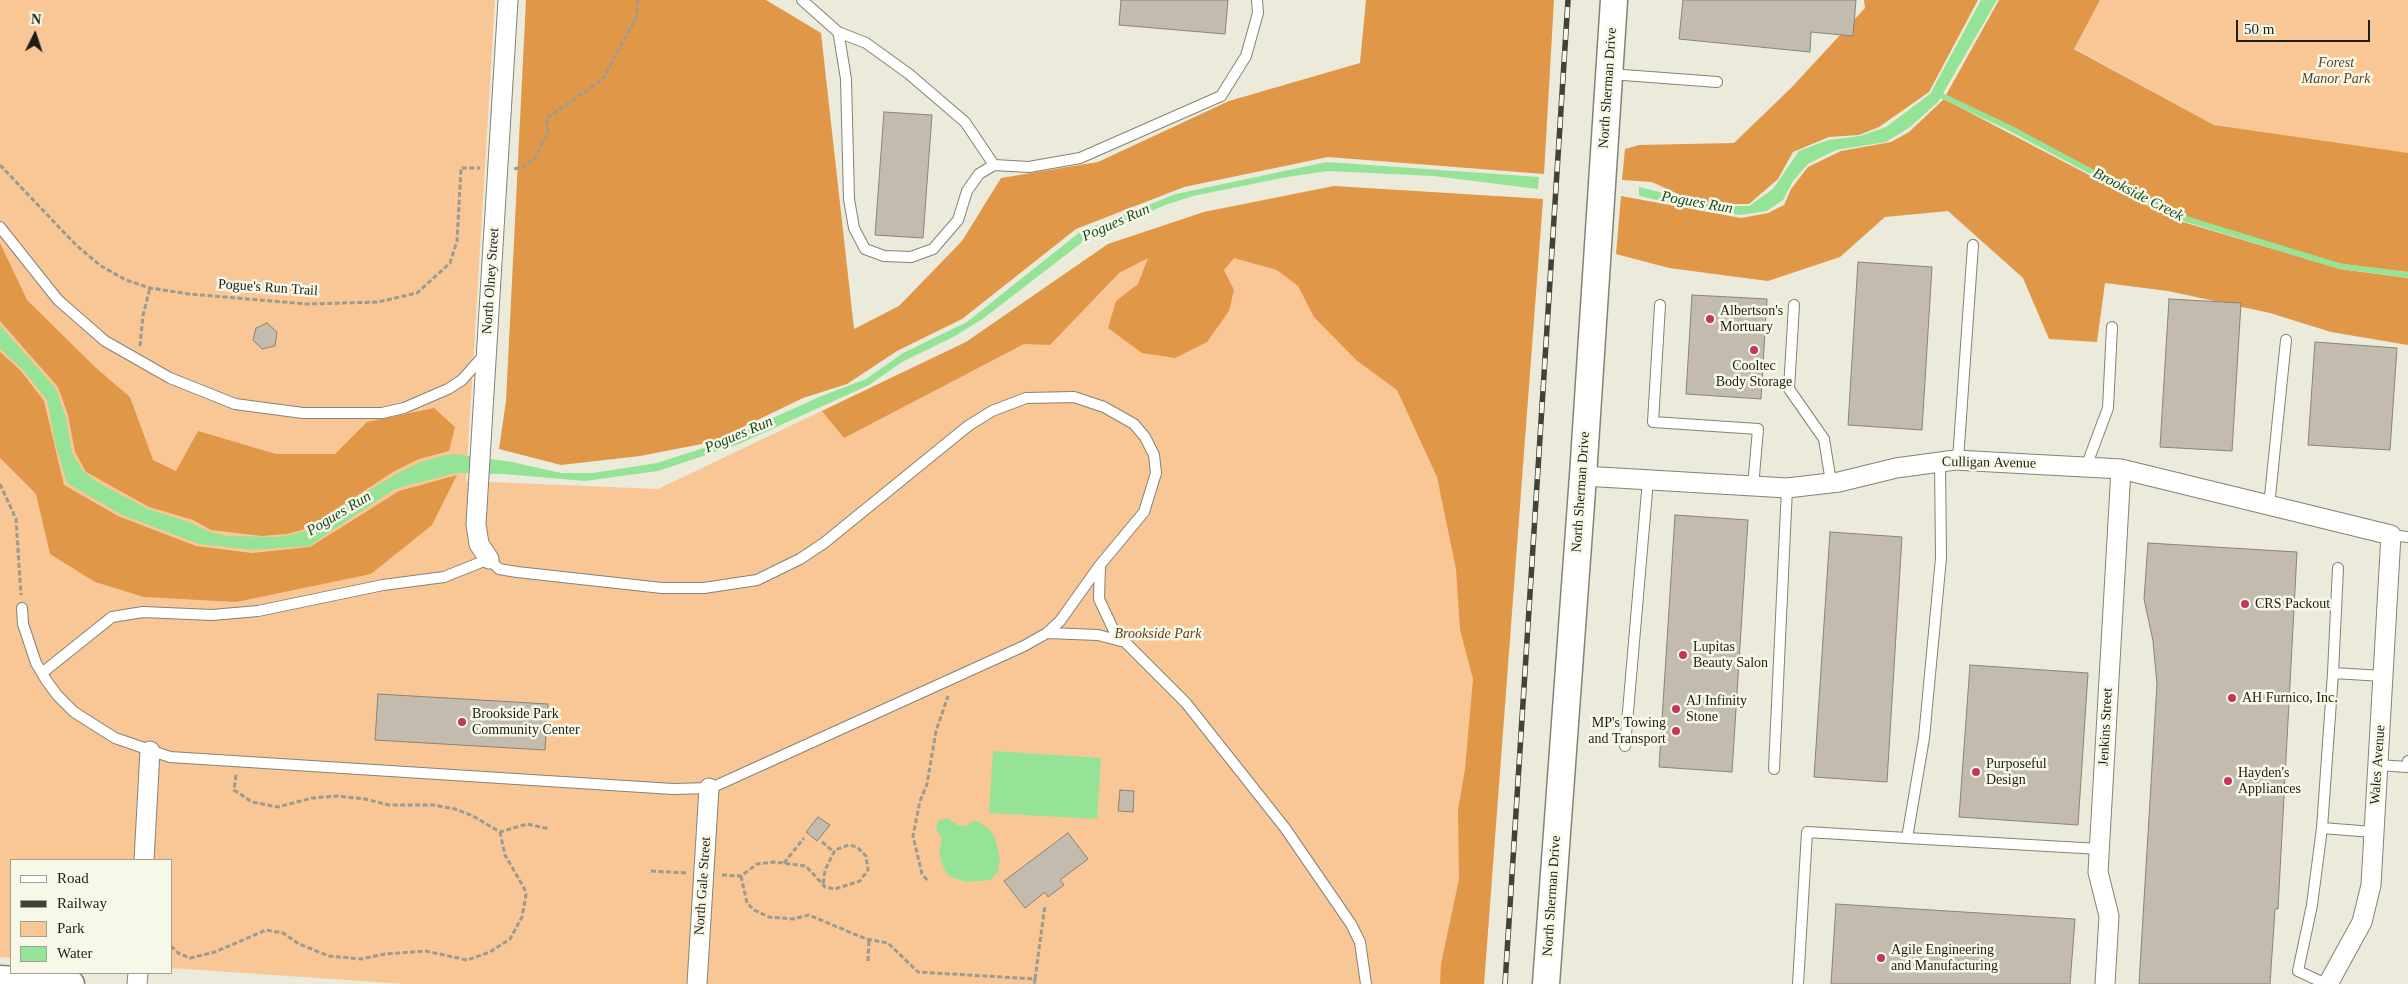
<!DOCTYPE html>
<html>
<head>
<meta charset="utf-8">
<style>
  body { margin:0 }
  #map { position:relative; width:2408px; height:984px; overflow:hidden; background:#ebeadb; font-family:"Times New Roman",serif }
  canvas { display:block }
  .legend { position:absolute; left:10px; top:859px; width:162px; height:115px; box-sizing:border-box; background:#f8f8e8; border:1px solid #a0a094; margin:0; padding:6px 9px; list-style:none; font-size:15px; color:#1d1d17 }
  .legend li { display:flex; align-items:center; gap:10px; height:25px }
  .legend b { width:25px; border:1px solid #a0a094 }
  .north { position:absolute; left:10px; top:10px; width:50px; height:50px; -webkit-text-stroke:4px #f8f8e8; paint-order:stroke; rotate:4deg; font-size:14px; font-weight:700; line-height:20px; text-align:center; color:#1d1d17 }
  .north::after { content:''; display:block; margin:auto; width:18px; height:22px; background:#1d1d17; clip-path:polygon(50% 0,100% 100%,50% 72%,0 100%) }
  .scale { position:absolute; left:2236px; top:20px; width:134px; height:22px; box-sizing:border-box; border:2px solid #1d1d17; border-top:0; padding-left:6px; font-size:15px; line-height:18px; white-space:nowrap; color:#1d1d17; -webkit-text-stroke:4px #f8f8e8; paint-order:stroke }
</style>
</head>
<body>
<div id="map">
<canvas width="2408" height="984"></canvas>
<ul class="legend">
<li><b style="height:6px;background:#fff"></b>Road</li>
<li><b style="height:6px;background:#42423a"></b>Railway</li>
<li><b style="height:14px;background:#f9c796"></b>Park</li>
<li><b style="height:14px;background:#95e397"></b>Water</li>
</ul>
<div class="north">N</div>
<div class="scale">50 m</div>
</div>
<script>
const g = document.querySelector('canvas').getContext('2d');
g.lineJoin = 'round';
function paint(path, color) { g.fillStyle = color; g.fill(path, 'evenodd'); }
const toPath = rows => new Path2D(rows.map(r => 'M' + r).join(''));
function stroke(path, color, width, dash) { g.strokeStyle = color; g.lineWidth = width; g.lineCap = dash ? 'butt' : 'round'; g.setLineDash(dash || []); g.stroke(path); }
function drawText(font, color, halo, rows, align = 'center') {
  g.font = font + ' "Times New Roman",serif'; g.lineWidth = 5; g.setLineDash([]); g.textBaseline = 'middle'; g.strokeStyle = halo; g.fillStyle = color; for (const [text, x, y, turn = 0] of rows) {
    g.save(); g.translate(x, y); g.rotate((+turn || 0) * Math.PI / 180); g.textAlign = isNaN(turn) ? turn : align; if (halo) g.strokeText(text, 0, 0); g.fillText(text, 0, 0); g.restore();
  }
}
paint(toPath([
  [0,0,495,0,466,481,658,489,966,342,1108,244,1204,212,1334,186,1543,199,1484,984,406,984,171,968,171,860,11,860,11,958,0,957],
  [2100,0,2408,0,2408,154,2214,125,2074,48]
]), '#f9c796');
paint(toPath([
  [526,0,766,0,821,33,854,329,899,306,962,241,1001,178,1098,162,1229,101,1360,63,1366,0,1554,0,1544,174,1328,157,1184,187,1076,229,962,319,897,351,847,384,803,398,712,442,640,456,561,465,499,449,506,401],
  [1864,0,1978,0,1929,92,1879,127,1859,135,1829,137,1793,152,1778,179,1749,204,1714,204,1680,195,1652,182,1622,180,1625,149,1639,145,1734,143,1791,88,1865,8],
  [1999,0,2100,0,2074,49,2214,125,2408,153,2408,272,2341,264,2177,214,1946,95],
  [1944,99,2173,219,2340,269,2408,278,2408,345,2331,332,2270,313,2168,291,2105,283,2097,342,2049,339,2023,278,1948,211,1885,217,1840,257,1768,281,1669,268,1616,254,1621,196,1741,218,1768,213,1784,205,1791,189,1808,167,1841,151,1891,142,1909,132],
  [1334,186,1543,199,1484,984,1440,984,1441,964,1459,879,1458,810,1465,769,1473,679,1460,630,1456,569,1437,477,1397,390,1356,360,1314,317,1298,286,1277,270,1234,258,1224,270,1234,290,1229,311,1207,342,1175,358,1142,353,1108,328,1116,301,1138,284,1148,258,1119,273,1050,345,1024,344,844,438,822,411,966,342,1108,244,1204,212],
  [0,243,27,300,96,368,130,397,153,460,176,471,198,431,276,454,335,454,367,422,434,408,455,427,449,451,419,459,393,472,306,529,287,534,262,536,211,530,193,520,149,507,86,472,75,452,68,415,58,387,0,321],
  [0,352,21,371,44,401,64,485,118,516,196,546,252,553,310,547,399,491,457,475,432,525,371,574,236,602,144,597,95,582,50,554,36,494,0,458]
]), '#e19748');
paint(toPath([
  [1981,0,1997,0,1938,102,1909,128,1886,142,1836,150,1808,164,1793,181,1783,200,1767,211,1740,215,1708,211,1639,196,1639,187,1715,206,1749,206,1773,189,1799,151,1828,140,1860,136,1886,127,1930,94],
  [1327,162,1539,177,1538,189,1434,176,1328,171,1287,177,1193,196,1165,205,1085,240,984,318,955,336,902,362,869,385,739,444,658,471,585,481,504,474,456,473,395,489,309,546,253,550,199,544,122,515,67,483,55,442,47,400,23,370,0,349,0,325,56,389,66,418,72,453,84,472,99,483,148,509,189,522,210,532,229,536,280,537,307,531,345,504,398,473,420,462,446,455,456,454,512,462,561,473,593,473,657,463,716,444,819,397,866,379,903,353,967,322,1080,232,1176,194],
  [993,751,1101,758,1097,819,989,813],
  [947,818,959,826,968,825,974,820,979,822,988,828,995,838,1000,859,998,871,991,880,966,882,949,876,944,869,939,853,942,838,936,830,938,821]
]), '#95e397');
stroke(toPath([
  [1938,94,2008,127,2173,215,2339,266,2408,275]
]), '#95e397', 5.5);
const building = toPath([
  [1121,0,1228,0,1225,34,1119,25,1121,0],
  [1683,0,1856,0,1853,36,1811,32,1810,52,1679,39,1683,0],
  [884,112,932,115,923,238,875,235,884,112],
  [1858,262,1932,267,1922,430,1848,425,1858,262],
  [1692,295,1767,299,1761,399,1686,394,1692,295],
  [2169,299,2241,303,2232,451,2160,447,2169,299],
  [267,323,277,332,275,346,262,349,253,340,256,328,267,323],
  [2315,342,2397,348,2390,450,2308,445,2315,342],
  [1675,515,1748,520,1732,772,1659,767,1675,515],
  [1830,532,1902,537,1887,782,1814,777,1830,532],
  [2148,543,2297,552,2278,909,2275,909,2270,984,2139,984,2157,684,2153,641,2144,599,2148,543],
  [1970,665,2088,673,2078,825,1959,817,1970,665],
  [378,694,548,704,545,750,375,740,378,694],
  [1120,790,1134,791,1133,812,1118,811,1120,790],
  [818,817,830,825,817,841,806,832,818,817],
  [1068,833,1088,859,1060,880,1064,885,1048,897,1045,892,1025,908,1004,881,1068,833],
  [1836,904,2075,919,2070,984,1831,984,1836,904]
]);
paint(building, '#c3bcae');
stroke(building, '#8a8376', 1);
const service = toPath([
  [802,0,838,32,839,36,846,79,849,199,854,228,865,249,884,256,911,257,933,249,958,220,967,191,979,174,994,165,1029,167,1080,158,1221,96,1246,56,1258,13,1257,0],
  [838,32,866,43,909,74,965,122,994,165],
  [1610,74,1717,82],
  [0,227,58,300,105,341,170,378,235,404,303,413,382,413,404,408,448,389,462,380,484,355],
  [1660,305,1653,422,1758,429,1753,487],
  [1794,305,1789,389,1824,439,1831,482],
  [1958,460,1973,245],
  [2086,467,2108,408,2112,327],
  [2269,506,2286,340],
  [2391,535,2408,537],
  [1100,566,1099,599,1114,631,1186,703,1285,828,1351,924,1360,942,1366,984],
  [22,608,23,624,36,663,46,680,57,695,74,712,115,738,170,757,673,789,711,788,1024,646,1047,633,1060,621,1100,565,1144,512,1156,473,1154,455,1145,437,1134,424,1104,407,1074,397,1026,398,992,411,968,426,824,543,800,559,757,580,704,588,662,588,517,572,499,569,489,559,444,577,383,585,258,611,212,615,143,612,112,617,42,673],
  [1047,633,1098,635,1121,641],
  [2333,673,2338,568],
  [1625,746,1648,480],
  [2378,765,2407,767,2408,761],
  [1774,769,1787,488],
  [2322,828,2312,905,2298,971,2326,984],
  [2373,832,2322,828,2333,673,2383,676],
  [1907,838,2100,849],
  [1798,984,1807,832,1907,838,1924,738,1941,558,1940,461]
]);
const minor = toPath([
  [1583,476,1787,488,1839,482,1896,468,1955,460,2121,469,2391,535,2371,885,2362,922,2328,984],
  [489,559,479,544,476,524,508,0],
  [144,860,150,751],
  [137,984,138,973],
  [697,984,709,788],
  [2105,984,2109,916,2098,872,2121,469]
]);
const secondary = toPath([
  [0,979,71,984],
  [1546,984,1583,476,1614,0]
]);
stroke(service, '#838375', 12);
stroke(minor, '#838375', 21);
stroke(secondary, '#838375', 29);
stroke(toPath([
  [0,165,76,245,101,266,126,280,150,288,189,294,307,304,378,302,417,293,450,263,457,241,461,168,480,168],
  [514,169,525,166,534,159,548,133,547,118,602,80,636,18,638,0],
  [140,346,143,315,150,288],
  [0,484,16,519,21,595],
  [236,775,234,790,252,802,278,807,312,798,338,796,365,799,389,805,433,805,455,809,473,816,500,832,527,824,550,829],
  [822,842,834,852],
  [784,863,804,838],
  [651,871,688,873],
  [722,875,741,876,757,864,774,862,806,866,825,887,835,889,860,881,868,870,866,856,857,847,849,845,835,850,825,870,823,886],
  [741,876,747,903,754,910,769,917,793,919,809,915,866,939,888,943,918,972,1035,979,1034,984],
  [927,880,922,874,913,836,920,801,927,784,936,731,948,696],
  [171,946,178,953,190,958,215,952,266,930,283,933,299,944,329,956,361,959,385,954,426,951,467,960,490,952,510,939,522,917,526,895,524,888,505,855,500,832],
  [868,961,869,939],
  [1035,979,1045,905]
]), '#9c9b90', 3, [5, 2.5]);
stroke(service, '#fff', 10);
stroke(minor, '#fff', 19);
stroke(secondary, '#fff', 26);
const rail = toPath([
  [1505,984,1568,0]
]);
stroke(rail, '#42423a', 5.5);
stroke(rail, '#f8f8e8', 4, [11]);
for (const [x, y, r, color] of [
  [1710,319,5,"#c23563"],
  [1754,350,5,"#c23563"],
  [2245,604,5,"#c23563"],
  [1683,655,5,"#c23563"],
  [2232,698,5,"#c23563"],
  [1676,709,5,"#c23563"],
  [462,722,5,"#c23563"],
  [1676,731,5,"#c23563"],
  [1976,772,5,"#c23563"],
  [2228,781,5,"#c23563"],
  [1881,958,5,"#c23563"]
]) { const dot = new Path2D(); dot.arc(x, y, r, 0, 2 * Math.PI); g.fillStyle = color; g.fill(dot); stroke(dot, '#f8f8e8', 2); }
drawText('italic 14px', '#5e3f1f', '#f8f8e8', [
  ["Forest",2336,63],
  ["Manor Park",2336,79],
  ["Brookside Park",1158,634]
]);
drawText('14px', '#1d1d17', '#f8f8e8', [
  ["North Sherman Drive",1608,88,-86],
  ["North Olney Street",491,281,-86],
  ["Pogue's Run Trail",268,288,4],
  ["Culligan Avenue",1989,463,1],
  ["North Sherman Drive",1581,492,-86],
  ["Jenkins Street",2106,727,-87],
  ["Wales Avenue",2378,765,-86],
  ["North Gale Street",703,886,-86],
  ["North Sherman Drive",1552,896,-86]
]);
drawText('14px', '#1d1d17', '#f8f8e8', [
  ["Albertson's",1720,311],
  ["Mortuary",1720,327],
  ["Cooltec",1754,366,"center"],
  ["Body Storage",1754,382,"center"],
  ["CRS Packout",2255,604],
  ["Lupitas",1693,647],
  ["Beauty Salon",1693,663],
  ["AH Furnico, Inc.",2242,698],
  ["AJ Infinity",1686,701],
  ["Stone",1686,717],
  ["Brookside Park",472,714],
  ["Community Center",472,730],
  ["MP's Towing",1666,723,"right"],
  ["and Transport",1666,739,"right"],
  ["Purposeful",1986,764],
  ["Design",1986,780],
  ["Hayden's",2238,773],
  ["Appliances",2238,789],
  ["Agile Engineering",1891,950],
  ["and Manufacturing",1891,966]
], 'left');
drawText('italic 15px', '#164b1b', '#f8f8e8', [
  ["Brookside Creek",2138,195,27],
  ["Pogues Run",1697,203,10],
  ["Pogues Run",1116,223,-24],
  ["Pogues Run",739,435,-23],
  ["Pogues Run",339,514,-31]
]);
</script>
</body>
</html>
